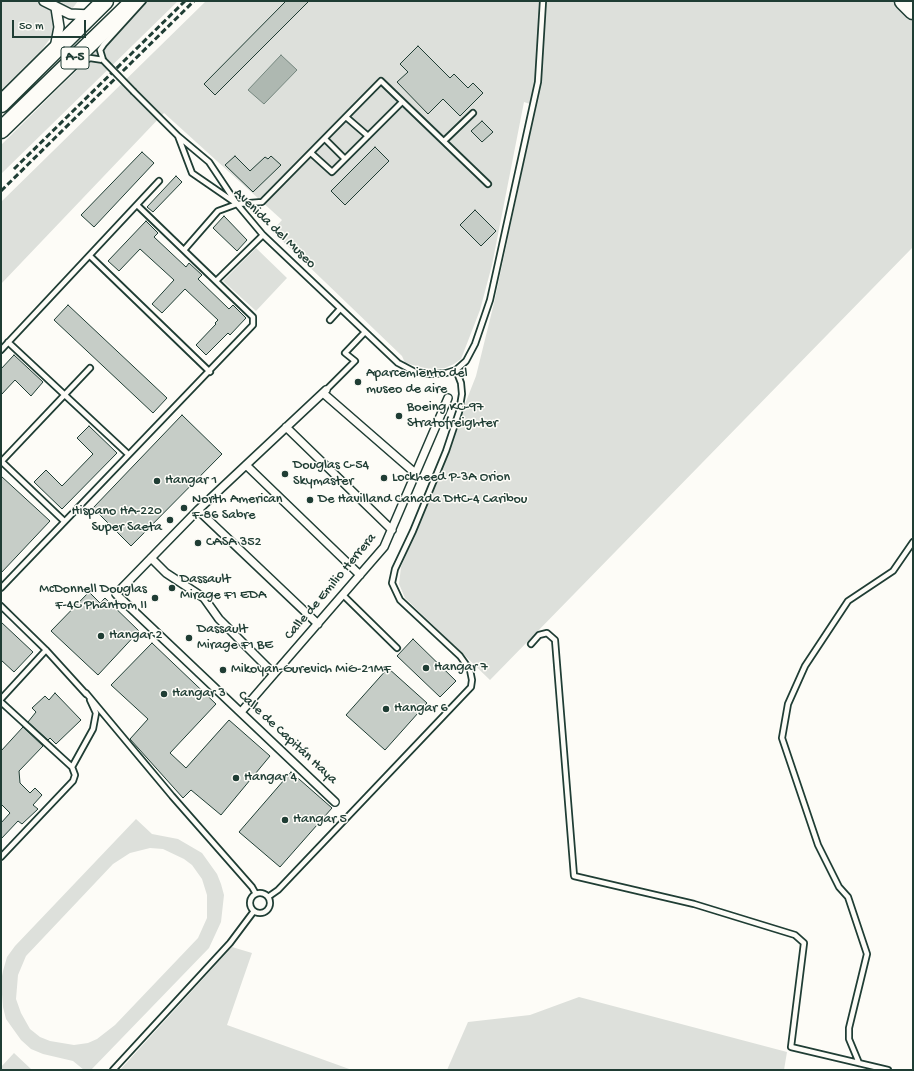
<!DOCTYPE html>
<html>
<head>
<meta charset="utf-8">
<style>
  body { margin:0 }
  #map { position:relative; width:914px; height:1071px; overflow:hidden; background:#fdfcf7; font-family:"Gochi Hand",sans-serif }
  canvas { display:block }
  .frame { position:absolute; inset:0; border:2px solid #1f3d34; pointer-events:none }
  .scale { position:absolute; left:12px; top:20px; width:74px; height:18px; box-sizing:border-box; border:2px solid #1f3d34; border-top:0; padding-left:5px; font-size:12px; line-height:14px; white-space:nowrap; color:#1f3d34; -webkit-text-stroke:3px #fdfcf7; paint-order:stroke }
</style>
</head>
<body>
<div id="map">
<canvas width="914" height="1071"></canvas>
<div class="frame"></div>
<div class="scale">50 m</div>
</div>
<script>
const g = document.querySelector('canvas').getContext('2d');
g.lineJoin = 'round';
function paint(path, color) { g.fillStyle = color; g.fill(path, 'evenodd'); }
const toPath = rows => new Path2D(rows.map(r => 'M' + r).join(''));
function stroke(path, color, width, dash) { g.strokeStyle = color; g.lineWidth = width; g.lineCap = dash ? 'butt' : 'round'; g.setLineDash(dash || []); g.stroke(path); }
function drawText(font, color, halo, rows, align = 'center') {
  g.font = font + ' "Gochi Hand",sans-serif'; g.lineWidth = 3; g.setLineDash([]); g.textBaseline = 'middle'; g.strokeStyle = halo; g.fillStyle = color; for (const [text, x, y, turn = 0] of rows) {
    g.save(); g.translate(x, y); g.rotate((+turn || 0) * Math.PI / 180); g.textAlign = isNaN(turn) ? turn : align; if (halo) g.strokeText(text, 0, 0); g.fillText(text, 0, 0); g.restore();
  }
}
paint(toPath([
  [1,1,78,1,38,55,1,90],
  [147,1,178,1,1,174,1,145],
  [206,1,913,1,913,247,490,680,405,598,399,584,401,567,476,376,494,303,536,106,524,102,492,265,480,310,461,359,454,364,445,368,429,369,405,363,402,356,272,231,282,220,164,113,1,284,1,202],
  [256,248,287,278,256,311,223,281],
  [136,819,152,834,178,839,202,853,217,874,221,884,224,895,221,922,209,948,91,1070,84,1070,73,1061,43,1054,31,1049,21,1040,6,1019,3,1007,1,981,3,971,7,957,15,946],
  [150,848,163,849,184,859,192,865,202,879,207,895,207,918,198,938,115,1025,97,1039,88,1043,74,1045,50,1041,40,1037,30,1029,21,1013,16,999,18,975,26,956,113,864,130,853],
  [232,947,252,953,227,1025,352,1070,120,1070],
  [579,997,787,1052,784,1070,447,1070,468,1022,530,1015],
  [14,1053,32,1070,1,1070,1,1067]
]), '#dde0db');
const water = toPath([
  [281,55,297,70,264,104,248,90,281,55]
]);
paint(water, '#aeb8b1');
stroke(water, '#75877f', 1);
const building = toPath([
  [286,1,309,1,215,95,204,84,286,1],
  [418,46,450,78,454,74,468,88,473,83,483,93,460,116,443,99,428,114,397,82,408,72,400,64,418,46],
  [482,121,493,132,482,142,471,131,482,121],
  [375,147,389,161,345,205,331,191,375,147],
  [142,152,154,163,94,227,81,215,142,152],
  [235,156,250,171,265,157,268,159,271,156,281,165,253,192,225,165,235,156],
  [176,176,182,182,153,212,147,207,176,176],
  [475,210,496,231,481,246,460,225,475,210],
  [224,216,247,240,237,251,213,228,224,216],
  [146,221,158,233,154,237,186,267,189,263,202,275,198,279,229,309,233,305,246,318,230,335,228,333,206,355,196,345,216,324,215,323,218,320,185,289,162,313,152,304,174,280,140,249,119,271,108,261,146,221],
  [68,305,167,398,153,413,54,320,68,305],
  [14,355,43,382,31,396,15,380,1,395,1,369,14,355],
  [182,415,222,454,131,546,93,508,182,415],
  [89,426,117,453,62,509,34,482,46,470,62,486,93,454,77,438,89,426],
  [1,476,50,521,1,573,1,476],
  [89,592,100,603,105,598,139,631,98,675,51,631,89,592],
  [1,622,33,652,14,672,1,660,1,622],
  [413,639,456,681,440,697,397,656,413,639],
  [152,643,216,704,170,753,186,768,229,720,270,756,221,815,191,790,183,798,130,739,148,719,111,685,152,643],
  [388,668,427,703,385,750,346,715,388,668],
  [55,693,81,720,56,744,50,738,48,740,28,722,36,712,32,708,45,696,49,700,55,693],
  [23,727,43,746,19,771,20,783,30,793,35,788,42,795,33,805,38,809,22,824,18,821,1,839,1,823,10,813,1,804,1,751,23,727],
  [291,772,332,808,280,867,239,832,291,772]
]);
paint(building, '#c6cdc7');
stroke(building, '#1f3d34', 1);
const service = toPath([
  [103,60,100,50,104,44,143,1],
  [79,64,90,58,103,60],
  [134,92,178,136,192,173,237,204,263,235,398,363,415,372,430,374,446,373,456,370,466,361,475,344,490,300,538,82,543,1],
  [346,117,368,136],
  [178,136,209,162,237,204,262,202,381,81,488,184],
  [325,139,345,159],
  [444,141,473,113],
  [311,153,332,172,402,102],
  [184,250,218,211,237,204],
  [90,256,210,372],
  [216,281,263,235],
  [330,320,340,309],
  [8,342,128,454],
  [1,350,159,181],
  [326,390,355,361,345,353,365,332],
  [1,461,64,521],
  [1,462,90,368],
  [1,588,253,325,253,317,137,205],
  [343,595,397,648],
  [1,606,46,650,86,694],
  [531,644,539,635,547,633,555,640,574,876,694,904,795,935,804,943,791,1047,888,1070],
  [86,693,172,796,252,887,256,894],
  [1,699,46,650],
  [1,702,72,767,75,775,73,781,1,857],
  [72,767,93,729,96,713,90,700],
  '250 903a10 10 0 1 1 20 0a10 10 0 1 1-20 0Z',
  [268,897,278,890,471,687,472,680,470,670,460,656,400,600,392,583,395,569,413,531,446,451,459,412,462,394,461,383,456,370],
  [859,1063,849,1039,849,1028,867,954,848,897,839,887,818,845,782,738,788,704,805,666,848,601,893,571,913,542],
  [113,1070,230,943,254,911]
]);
const pedestrian = toPath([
  [326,390,198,510,116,594,335,802],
  [323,393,415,473],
  [286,427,392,530],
  [246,465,360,575],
  [198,510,318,624],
  [151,558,166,573,204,598,219,619,274,674],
  [241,712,384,547,448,398]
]);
const minor = toPath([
  [44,1,70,14,91,15],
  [55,48,59,27,56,8]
]);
const motorway = toPath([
  [903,1,913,11],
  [1,104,105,1],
  [1,130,134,1]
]);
stroke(service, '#1f3d34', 8);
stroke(pedestrian, '#1f3d34', 10);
stroke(minor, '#1f3d34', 12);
stroke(motorway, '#1f3d34', 19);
stroke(service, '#fdfcf7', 4.5);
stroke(pedestrian, '#fdfcf7', 7);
stroke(minor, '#fdfcf7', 9);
stroke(motorway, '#fdfcf7', 16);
stroke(toPath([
  [14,169,185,1],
  [1,191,194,1]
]), '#1f3d34', 3, [6, 3]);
const serviceBridge = toPath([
  [103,60,134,92]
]);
stroke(serviceBridge, '#1f3d34', 8, []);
stroke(serviceBridge, '#fdfcf7', 4.5);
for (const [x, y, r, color] of [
  [358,382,4,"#1f3d34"],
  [399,416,4,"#1f3d34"],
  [285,474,4,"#1f3d34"],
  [384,478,4,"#1f3d34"],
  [157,481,4,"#1f3d34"],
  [310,500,4,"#1f3d34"],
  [184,508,4,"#1f3d34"],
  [170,520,4,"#1f3d34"],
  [198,543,4,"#1f3d34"],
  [172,588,4,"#1f3d34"],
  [155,598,4,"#1f3d34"],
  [101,636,4,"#1f3d34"],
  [189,638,4,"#1f3d34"],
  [426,668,4,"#1f3d34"],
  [223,670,4,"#1f3d34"],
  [164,694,4,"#1f3d34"],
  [386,709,4,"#1f3d34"],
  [236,778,4,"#1f3d34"],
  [285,820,4,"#1f3d34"]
]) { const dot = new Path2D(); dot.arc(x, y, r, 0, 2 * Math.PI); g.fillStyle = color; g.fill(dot); stroke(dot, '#fdfcf7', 1.5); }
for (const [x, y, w] of [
  [75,58,28]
]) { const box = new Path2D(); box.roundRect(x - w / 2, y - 11, w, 22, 3); g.fillStyle = '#fdfcf7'; g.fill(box); stroke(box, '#1f3d34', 1); }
drawText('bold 13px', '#1f3d34', null, [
  ["A-5",75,58]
]);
drawText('14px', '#1f3d34', '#fdfcf7', [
  ["Avenida del Museo",274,229,44],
  ["Calle de Emilio Herrera",331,587,-50],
  ["Calle de Capitán Haya",287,738,43]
]);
drawText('14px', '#1f3d34', '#fdfcf7', [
  ["Aparcemiento del",366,374],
  ["museo de aire",366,390],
  ["Boeing KC-97",407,408],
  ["Stratofreighter",407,424],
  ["Douglas C-54",293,466],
  ["Skymaster",293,482],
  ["Lockheed P-3A Orion",392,478],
  ["Hangar 1",165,481],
  ["North American",192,500],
  ["F-86 Sabre",192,516],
  ["De Havilland Canada DHC-4 Caribou",318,500],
  ["Hispano HA-220",162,512,"right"],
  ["Super Saeta",162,528,"right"],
  ["CASA 352",206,543],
  ["Dassault",180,580],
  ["Mirage F1 EDA",180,596],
  ["McDonnell Douglas",147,590,"right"],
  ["F-4C Phantom II",147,606,"right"],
  ["Dassault",197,630],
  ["Mirage F1 BE",197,646],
  ["Hangar 2",109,636],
  ["Hangar 7",434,668],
  ["Mikoyan-Gurevich MiG-21MF",231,670],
  ["Hangar 3",172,694],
  ["Hangar 6",394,709],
  ["Hangar 4",244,778],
  ["Hangar 5",293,820]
], 'left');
</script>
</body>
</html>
